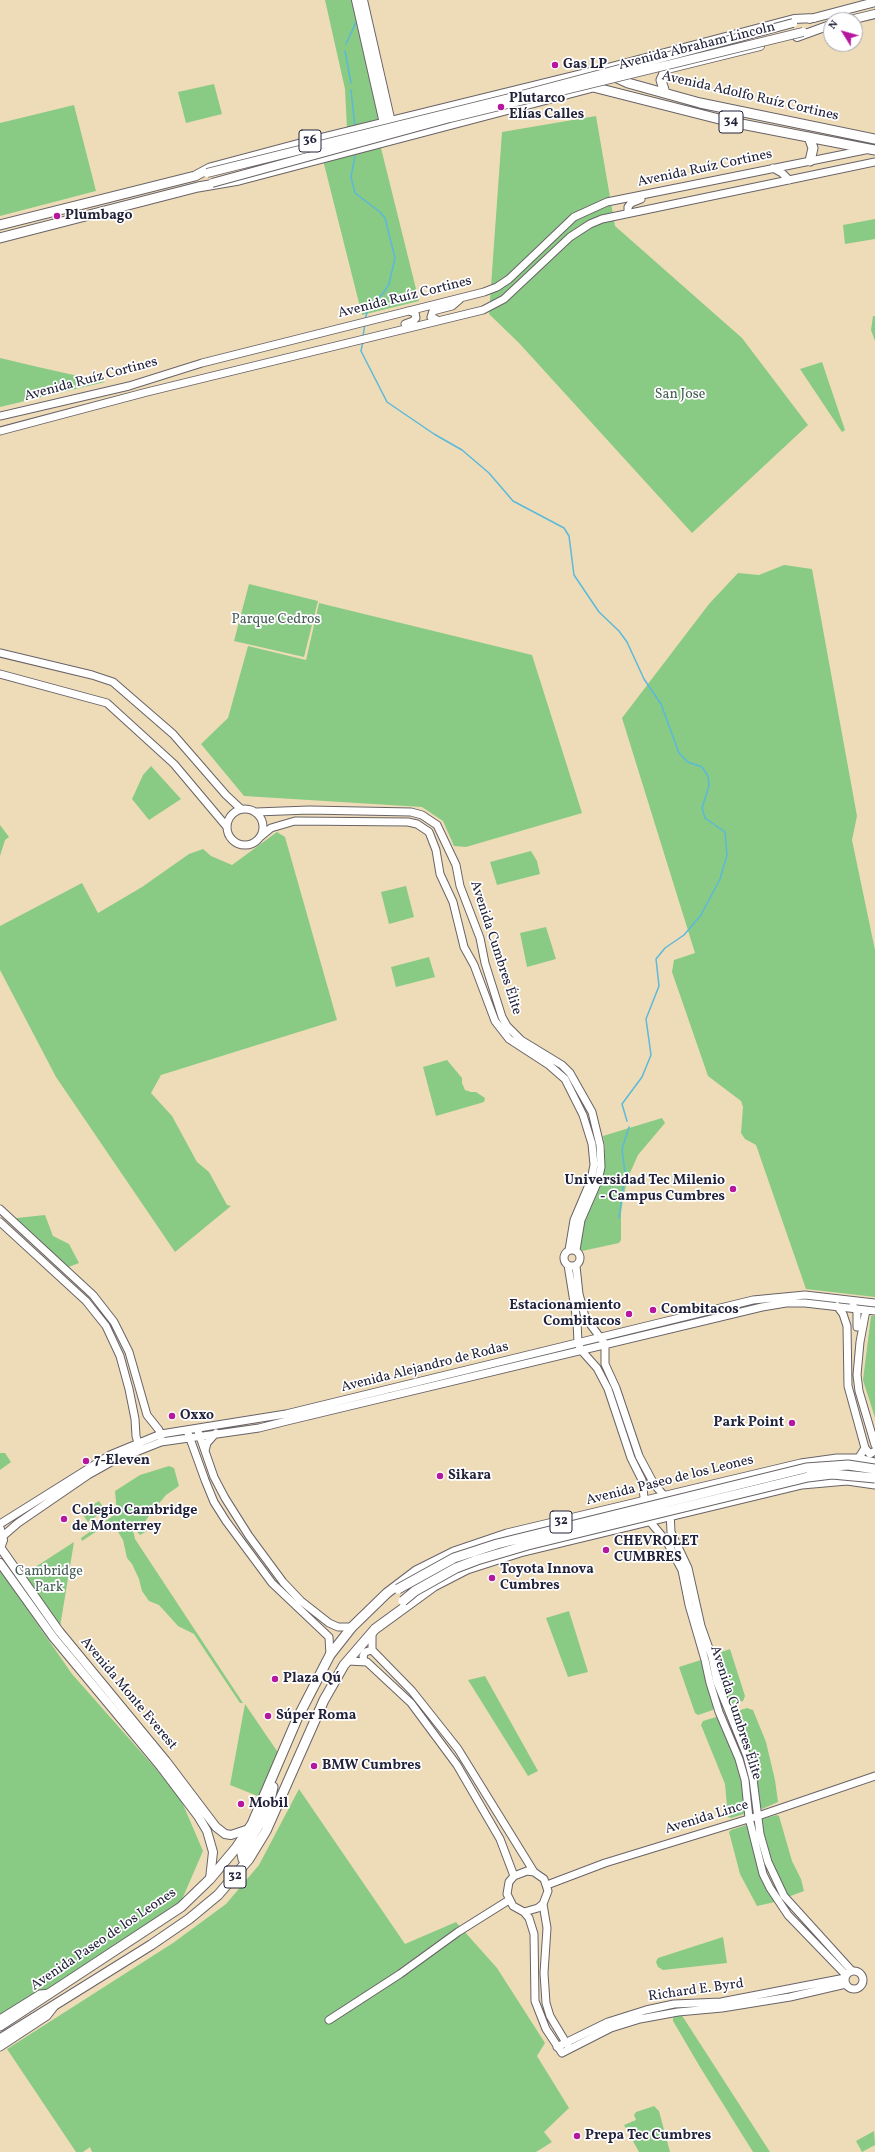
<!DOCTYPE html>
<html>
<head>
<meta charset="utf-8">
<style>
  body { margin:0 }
  #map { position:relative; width:875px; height:2152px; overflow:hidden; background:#eedcb9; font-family:Vollkorn,serif }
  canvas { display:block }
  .north { position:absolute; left:823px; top:12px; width:40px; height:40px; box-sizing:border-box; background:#fff; border:1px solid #a7a7b1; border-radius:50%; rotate:307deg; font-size:11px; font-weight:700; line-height:16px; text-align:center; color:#22223b }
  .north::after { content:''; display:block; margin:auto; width:14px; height:18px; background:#b5179e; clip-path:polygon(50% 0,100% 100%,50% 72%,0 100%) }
</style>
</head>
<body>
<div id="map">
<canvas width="875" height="2152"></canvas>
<div class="north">N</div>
</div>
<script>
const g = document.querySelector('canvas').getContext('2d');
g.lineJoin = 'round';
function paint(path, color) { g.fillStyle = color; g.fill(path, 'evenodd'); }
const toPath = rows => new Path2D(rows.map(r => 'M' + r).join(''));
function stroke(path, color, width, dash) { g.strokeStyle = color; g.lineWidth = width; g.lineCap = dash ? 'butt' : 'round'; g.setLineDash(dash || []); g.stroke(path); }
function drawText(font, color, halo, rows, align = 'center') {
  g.font = font + ' Vollkorn,serif'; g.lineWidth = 3.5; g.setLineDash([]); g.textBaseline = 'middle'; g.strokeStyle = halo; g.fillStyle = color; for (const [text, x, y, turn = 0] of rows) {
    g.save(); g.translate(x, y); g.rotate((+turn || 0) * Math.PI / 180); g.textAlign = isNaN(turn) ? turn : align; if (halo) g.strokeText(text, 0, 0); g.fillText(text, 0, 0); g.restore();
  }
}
paint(toPath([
  [325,0,356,0,384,124,347,129,345,89],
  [214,84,222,114,186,123,178,92],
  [74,105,96,191,0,216,0,123],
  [596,116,615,226,742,338,808,425,692,533,519,343,489,314,502,132],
  [380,144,419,301,362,315,323,160],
  [875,219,875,239,845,244,843,225],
  [873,316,875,316,875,341,871,330],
  [0,358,38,367,105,382,0,407],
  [822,362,845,430,842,432,800,369],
  [784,565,812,569,857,816,852,840,875,950,875,1297,806,1289,756,1145,745,1139,741,1133,743,1107,741,1101,708,1076,672,972,674,960,695,953,622,718,709,604,738,573,759,575],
  [249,584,318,601,304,657,234,641],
  [319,603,532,655,582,813,466,847,454,846,443,821,422,807,244,796,201,744,228,718,248,646,306,660],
  [151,766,181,799,149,820,132,799,143,775],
  [0,825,9,837,5,840,0,856],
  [277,832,285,837,337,1020,161,1075,151,1093,172,1116,197,1162,209,1172,227,1205,231,1206,175,1252,56,1077,0,970,0,926,82,883,98,913,142,887,189,854,203,849,211,856,232,865],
  [531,851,537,861,540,874,497,885,490,862],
  [406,886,414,917,389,924,381,892],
  [546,927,556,959,527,967,520,933],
  [429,957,435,977,396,987,391,967],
  [447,1060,462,1078,462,1083,465,1090,471,1092,476,1092,485,1098,484,1102,436,1116,423,1067],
  [662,1118,665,1123,638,1155,630,1173,624,1193,621,1213,621,1240,619,1243,582,1251,579,1247,586,1217,599,1189,603,1175,605,1147,603,1136],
  [45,1215,53,1236,69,1244,79,1263,66,1268,16,1224,17,1218],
  [871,1316,875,1316,875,1418,863,1380],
  [0,1453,5,1453,11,1462,0,1470],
  [169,1466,174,1468,179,1486,166,1495,151,1513,146,1520,145,1527,147,1531,140,1535,132,1526,135,1539,243,1703,240,1703,194,1634,178,1626,159,1605,149,1601,142,1591,139,1579,132,1564,127,1558,123,1540,115,1527,100,1529,82,1541,81,1538,117,1513,115,1491,140,1475],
  [99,1501,105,1510,88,1522,81,1512],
  [74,1542,60,1627,23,1575],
  [0,1570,72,1674,179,1795,203,1851,180,1904,0,2024],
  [569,1611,588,1672,568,1677,546,1618],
  [730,1649,745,1696,743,1701,731,1704,726,1702,713,1655],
  [701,1660,714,1706,713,1710,698,1715,695,1713,679,1667],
  [485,1676,538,1771,528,1776,468,1680],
  [245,1704,279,1754,260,1797,230,1785],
  [747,1708,753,1710,766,1742,775,1780,778,1802,762,1809,759,1807,747,1746,733,1714,734,1712],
  [716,1717,720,1719,739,1769,746,1811,744,1814,731,1818,728,1817,725,1784,701,1725,703,1721],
  [299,1789,405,1944,456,1922,497,1968,545,2043,537,2056,569,2108,544,2132,552,2142,536,2152,92,2152,90,2147,83,2152,76,2152,7,2049,173,1943,226,1904,259,1865],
  [777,1815,779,1816,792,1861,801,1879,804,1891,788,1897,772,1861,761,1823,762,1819],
  [746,1825,748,1827,775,1902,757,1906,740,1874,729,1832,731,1830],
  [723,1937,727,1963,663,1970,658,1967,656,1962,658,1958],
  [681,2014,770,2152,753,2152,700,2067,673,2021,673,2016],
  [654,2106,659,2111,670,2152,639,2152,624,2125,636,2120,634,2115,636,2112],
  [874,2131,875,2145,862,2152,856,2141]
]), '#89cb84');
stroke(toPath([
  [346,44,357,20],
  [345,51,351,83],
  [351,90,355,127],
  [355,156,351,177,355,193,380,212,385,218,395,258,389,284,384,292,368,310,365,319],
  [363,336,365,324],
  [363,341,361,351,387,402,434,434,462,450,489,473,513,501,564,528,569,536,574,575,599,612,619,631,627,642,644,679,661,704,679,753,688,762,702,767,708,776,709,786,702,808,705,818,725,832,727,855,720,879,701,915,684,935,665,948,656,959,659,986,646,1019,651,1055,642,1077,622,1104,627,1121],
  [619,1218,625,1173,622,1149,629,1127]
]), '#5bb9da', 1.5);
const tertiary = toPath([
  [773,168,782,173,789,180],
  [628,213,628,207,631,203,641,199],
  [437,320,431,317,433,311,452,306,460,299],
  [405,324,413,321,416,318,415,313,408,311],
  [0,416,129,386,202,363,484,292,497,287,509,279,574,217,607,202,865,150],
  [0,431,147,392,483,310,504,299,570,237,590,224,602,219,875,162],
  [0,653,92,675,113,682,173,734,226,795,241,809],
  [0,674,107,703,174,764,227,827],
  '227 827a18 18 0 1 1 36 0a18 18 0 1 1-36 0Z',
  [256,812,309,810,411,812,422,815,437,825,456,865,460,886,480,938,485,963,502,1017,507,1026,521,1040,562,1065,570,1073,592,1112,600,1145,601,1167,598,1181,581,1220,576,1250],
  [260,837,271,828,295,821,408,822,417,824,429,832,436,850,440,874,453,902,464,947,474,965,495,1021,509,1039,549,1065,565,1079,583,1115,592,1144,594,1165,591,1180,574,1220,569,1250],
  [0,1209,93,1295,114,1322,129,1352,147,1415,159,1430,161,1438],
  [0,1222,86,1301,106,1326,120,1356,129,1389,135,1419,136,1436,139,1446],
  '564 1258a8 8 0 1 1 16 0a8 8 0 1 1-16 0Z',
  [568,1265,577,1321,578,1343,581,1350,597,1368,608,1389,631,1458,642,1480,645,1506],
  [576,1266,579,1294,585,1317,605,1344,605,1364,616,1388,639,1456,654,1484,667,1499],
  [837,1306,843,1314,847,1326,848,1386,865,1448,858,1459],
  [853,1306,857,1312,857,1327],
  [866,1310,860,1342,857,1375,859,1391,875,1445],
  [198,1431,214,1477,225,1498,249,1536,283,1582,301,1601,329,1623,338,1627,352,1627],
  [188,1433,205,1480,214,1502,226,1521,272,1583,329,1637,330,1655],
  [865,1448,870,1454,875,1451],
  [205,1451,207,1443,216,1433],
  [670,1511,671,1532,688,1568,701,1626,712,1657,717,1682,747,1756,753,1779,760,1834,768,1862,784,1896,852,1971],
  [647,1518,667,1542,682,1570,689,1605,705,1660,710,1683,719,1712,739,1759,745,1780,749,1818,763,1874,770,1888,788,1915,846,1975],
  [0,1524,110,1455,161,1434,286,1414,753,1300,805,1295,875,1303],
  [3,1536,18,1523,88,1475,113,1461,161,1442,259,1428,287,1421,762,1307,786,1303,805,1303,875,1311],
  [372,1632,372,1650,412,1691,458,1749,534,1872],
  [364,1660,363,1656,365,1652,372,1650],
  [348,1661,367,1662,411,1703,457,1765,500,1839,514,1876],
  [547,1885,605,1863,758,1816,875,1776],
  [543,1904,547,1928,544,1973,546,2003,550,2016,568,2046],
  [524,1912,538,1908,543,1904,548,1891,544,1879,534,1872,527,1871,514,1876,509,1882,507,1894,513,1906,524,1912,529,1918,534,1934,535,2001,546,2029,562,2053,611,2028,640,2019,678,2012,722,2008,790,1997,846,1984],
  '845 1980a9 9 0 1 1 18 0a9 9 0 1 1-18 0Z',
  [0,2019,40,1994,51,1993],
  [329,2020,400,1974,458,1932,509,1900],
  [0,2047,47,2016,54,2007],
  [557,2047,608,2022,646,2010,674,2004,721,2002,845,1978]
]);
const secondary = toPath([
  [356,0,385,128],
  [363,0,392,127],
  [810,19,875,2],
  [850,20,875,14],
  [797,37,830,25],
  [600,70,794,19,814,18],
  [663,70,760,46],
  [0,1529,3,1540,0,1548],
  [0,1547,59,1631,166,1761,216,1827,225,1834,231,1835,249,1829],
  [0,1563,53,1637,161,1767,198,1816,207,1831,213,1852,210,1879]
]);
const primary = toPath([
  [665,93,661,80,666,69],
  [809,137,813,148,810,161],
  [0,225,195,176,210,168,315,140,600,70,628,83,700,103,875,139],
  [0,238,198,187,239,180,593,87,731,122,875,150],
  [249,1859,243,1859,242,1854,260,1823,270,1800,273,1787],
  [0,2026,181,1907,210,1879,236,1848,252,1824,297,1719,330,1655,352,1627,387,1593,416,1571,454,1552,507,1534,801,1464,837,1459,858,1459,875,1463],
  [0,2039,151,1945,189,1919,218,1895,249,1859,266,1831,324,1700,344,1665,375,1629,434,1586,467,1569,520,1552,802,1484,847,1480,875,1484]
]);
stroke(tertiary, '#696367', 9);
stroke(secondary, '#696367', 10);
stroke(primary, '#696367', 11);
stroke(tertiary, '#fff', 7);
stroke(secondary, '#fff', 8);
stroke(primary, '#fff', 9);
const secondaryBridge = toPath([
  [207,173,522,95,793,23],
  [212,183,450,118,803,32]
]);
const primaryBridge = toPath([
  [398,1589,454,1558,497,1544,806,1468,848,1465,875,1469],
  [403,1601,415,1591,456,1568,477,1560,528,1545,808,1477,832,1474,875,1478]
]);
stroke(secondaryBridge, '#696367', 10, []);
stroke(primaryBridge, '#696367', 11, []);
stroke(secondaryBridge, '#fff', 8);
stroke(primaryBridge, '#fff', 9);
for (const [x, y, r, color] of [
  [555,65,4,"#b5179e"],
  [501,107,4,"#b5179e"],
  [57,216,4,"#b5179e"],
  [733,1189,4,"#b5179e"],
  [653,1310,4,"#b5179e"],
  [629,1314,4,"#b5179e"],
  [172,1416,4,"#b5179e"],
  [792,1423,4,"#b5179e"],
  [86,1461,4,"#b5179e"],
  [440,1476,4,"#b5179e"],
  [64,1519,4,"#b5179e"],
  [606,1550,4,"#b5179e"],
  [492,1578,4,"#b5179e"],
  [275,1679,4,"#b5179e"],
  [268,1716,4,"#b5179e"],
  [314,1766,4,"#b5179e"],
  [241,1804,4,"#b5179e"],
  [577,2136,4,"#b5179e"]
]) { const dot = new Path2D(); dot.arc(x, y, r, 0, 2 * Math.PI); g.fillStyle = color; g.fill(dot); stroke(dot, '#fff', 1.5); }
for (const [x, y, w] of [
  [731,122,24],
  [310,141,22],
  [561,1522,22],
  [235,1877,22]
]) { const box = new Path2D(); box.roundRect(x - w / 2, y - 11, w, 22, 3); g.fillStyle = '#fff'; g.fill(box); stroke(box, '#22223b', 1); }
drawText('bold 13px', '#22223b', null, [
  ["34",731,122],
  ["36",310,141],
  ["32",561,1522],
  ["32",235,1877]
]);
drawText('14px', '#22223b', '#fff', [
  ["Avenida Abraham Lincoln",697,47,-14],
  ["Avenida Adolfo Ruíz Cortines",750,97,13],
  ["Avenida Ruíz Cortines",705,169,-12],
  ["Avenida Ruíz Cortines",405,298,-14],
  ["Avenida Ruíz Cortines",91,380,-15],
  ["Avenida Cumbres Élite",495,948,72],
  ["Avenida Alejandro de Rodas",425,1368,-14],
  ["Avenida Paseo de los Leones",670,1481,-14],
  ["Avenida Monte Everest",128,1694,50],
  ["Avenida Cumbres Élite",735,1713,72],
  ["Avenida Lince",707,1818,-17],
  ["Avenida Paseo de los Leones",104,1940,-34],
  ["Richard E. Byrd",696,1991,-8]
]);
drawText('bold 14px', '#22223b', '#fff', [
  ["Gas LP",563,65],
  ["Plutarco",509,99],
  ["Elías Calles",509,115],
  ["Plumbago",65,216],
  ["Universidad Tec Milenio",725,1181,"right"],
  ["- Campus Cumbres",725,1197,"right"],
  ["Estacionamiento",621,1306,"right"],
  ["Combitacos",621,1322,"right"],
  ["Combitacos",661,1310],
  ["Oxxo",180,1416],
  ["Park Point",784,1423,"right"],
  ["7-Eleven",94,1461],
  ["Sikara",448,1476],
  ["Colegio Cambridge",72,1511],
  ["de Monterrey",72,1527],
  ["CHEVROLET",614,1542],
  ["CUMBRES",614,1558],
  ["Toyota Innova",500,1570],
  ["Cumbres",500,1586],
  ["Plaza Qú",283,1679],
  ["Súper Roma",276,1716],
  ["BMW Cumbres",322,1766],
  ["Mobil",249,1804],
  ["Prepa Tec Cumbres",585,2136]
], 'left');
drawText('14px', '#465d55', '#fff', [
  ["San Jose",680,395],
  ["Parque Cedros",276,620],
  ["Cambridge",49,1572],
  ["Park",49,1588]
]);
</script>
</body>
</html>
